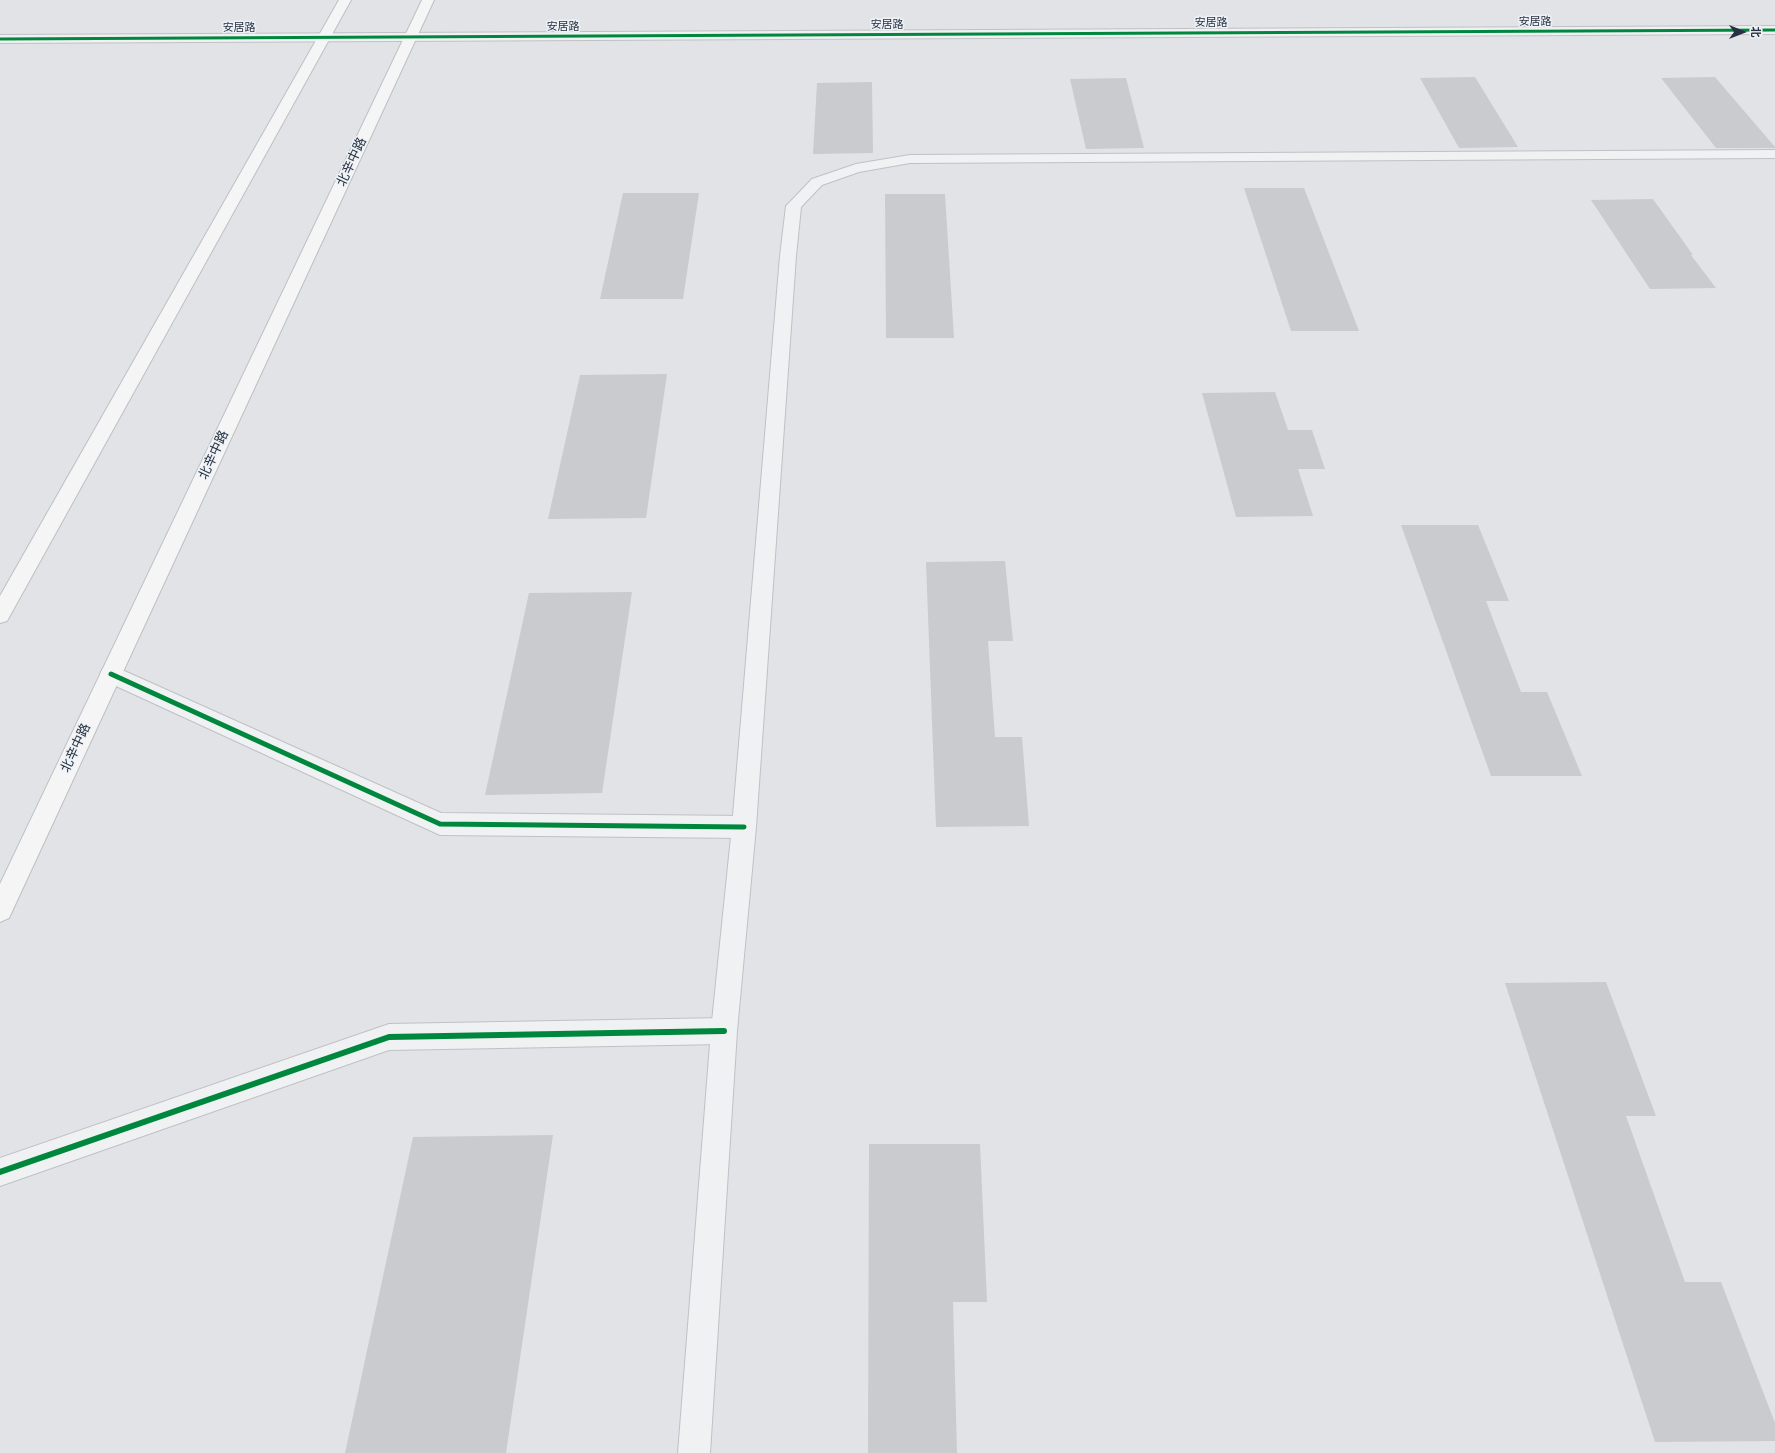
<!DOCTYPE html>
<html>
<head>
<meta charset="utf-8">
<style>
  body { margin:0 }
  #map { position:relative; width:1775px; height:1453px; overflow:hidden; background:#e1e3e6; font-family:Karla,"Noto Sans SC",sans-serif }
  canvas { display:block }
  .north { position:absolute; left:1723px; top:12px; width:40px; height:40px; -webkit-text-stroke:3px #eef2f6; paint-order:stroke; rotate:90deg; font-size:11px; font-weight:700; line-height:16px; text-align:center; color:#263241 }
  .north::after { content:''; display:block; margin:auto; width:14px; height:18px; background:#263241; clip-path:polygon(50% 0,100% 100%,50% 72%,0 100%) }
</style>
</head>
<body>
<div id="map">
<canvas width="1775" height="1453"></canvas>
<div class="north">北</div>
</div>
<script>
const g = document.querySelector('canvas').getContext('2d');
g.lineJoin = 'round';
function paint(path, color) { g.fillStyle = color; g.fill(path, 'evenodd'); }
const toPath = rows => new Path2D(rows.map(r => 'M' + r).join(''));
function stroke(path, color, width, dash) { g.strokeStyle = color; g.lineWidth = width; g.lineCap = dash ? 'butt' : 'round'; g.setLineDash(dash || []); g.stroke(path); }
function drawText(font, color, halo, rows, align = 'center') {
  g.font = font + ' Karla,"Noto Sans SC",sans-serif'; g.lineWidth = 3; g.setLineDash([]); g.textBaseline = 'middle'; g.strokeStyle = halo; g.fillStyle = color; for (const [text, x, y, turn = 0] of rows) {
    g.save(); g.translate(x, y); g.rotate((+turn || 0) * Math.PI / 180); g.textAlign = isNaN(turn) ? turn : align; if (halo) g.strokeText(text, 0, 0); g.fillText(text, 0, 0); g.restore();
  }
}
paint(toPath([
  [1475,77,1518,147,1459,148,1420,78],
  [1715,77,1775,147,1775,148,1716,148,1661,78],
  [1126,78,1144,148,1086,149,1070,79],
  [872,82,873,153,813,154,817,83],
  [1244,188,1304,188,1359,331,1291,331],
  [623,193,699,193,683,299,600,299],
  [885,194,945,194,954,338,886,338],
  [1653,199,1693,255,1691,255,1716,288,1650,289,1591,200],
  [667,374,646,518,548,519,580,375],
  [1275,392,1288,430,1312,430,1325,469,1298,469,1313,516,1236,517,1202,393],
  [1401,525,1478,525,1509,601,1486,601,1521,692,1547,692,1582,776,1491,776],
  [1005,561,1013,641,988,641,995,737,1022,737,1029,826,936,827,926,562],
  [632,592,602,793,485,795,529,593],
  [1606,982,1656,1116,1626,1116,1685,1282,1721,1282,1775,1423,1775,1441,1655,1442,1505,983],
  [553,1135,506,1453,345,1453,413,1137],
  [869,1144,980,1144,987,1302,953,1302,957,1453,868,1453]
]), '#c9cbce');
const service = toPath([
  [1775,150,1775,158,910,163,859,172,822,185,801,207,796,256,756,827,737,1031,710,1453,678,1453,711,1031,732,827,780,256,786,206,789,203,812,179,856,164,910,155,1775,150]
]);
const minor = toPath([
  [1775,26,1775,34,0,43,0,35,1775,26],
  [111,665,441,813,744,816,752,819,756,827,752,835,744,838,440,835,103,680,100,674,103,668,111,665],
  [724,1018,733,1022,737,1031,733,1040,724,1044,389,1050,0,1186,0,1158,389,1024,724,1018]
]);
const primary = toPath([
  [339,0,351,0,7,621,0,623,0,596,339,0],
  [422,0,434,0,9,918,0,922,0,884,422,0]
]);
stroke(service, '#bfc1c4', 2);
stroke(minor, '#bfc1c4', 2);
stroke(primary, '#bcc0c4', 2);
paint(service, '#f0f1f3');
paint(minor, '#f0f1f3');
paint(primary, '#f5f5f6');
stroke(toPath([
  [0,39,1775,30]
]), '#00873e', 3);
stroke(toPath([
  [111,674,440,824,744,827]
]), '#00873e', 5);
stroke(toPath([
  [0,1172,389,1037,724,1031]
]), '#00873e', 6);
drawText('11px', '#263241', '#eef2f6', [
  ["安居路",1535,22],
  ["安居路",1211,23],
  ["安居路",887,25],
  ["安居路",563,27],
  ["安居路",239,28]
]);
drawText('13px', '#263241', '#eef2f6', [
  ["北辛中路",352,162,-65],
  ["北辛中路",214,455,-65],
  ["北辛中路",76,748,-65]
]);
</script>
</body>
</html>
